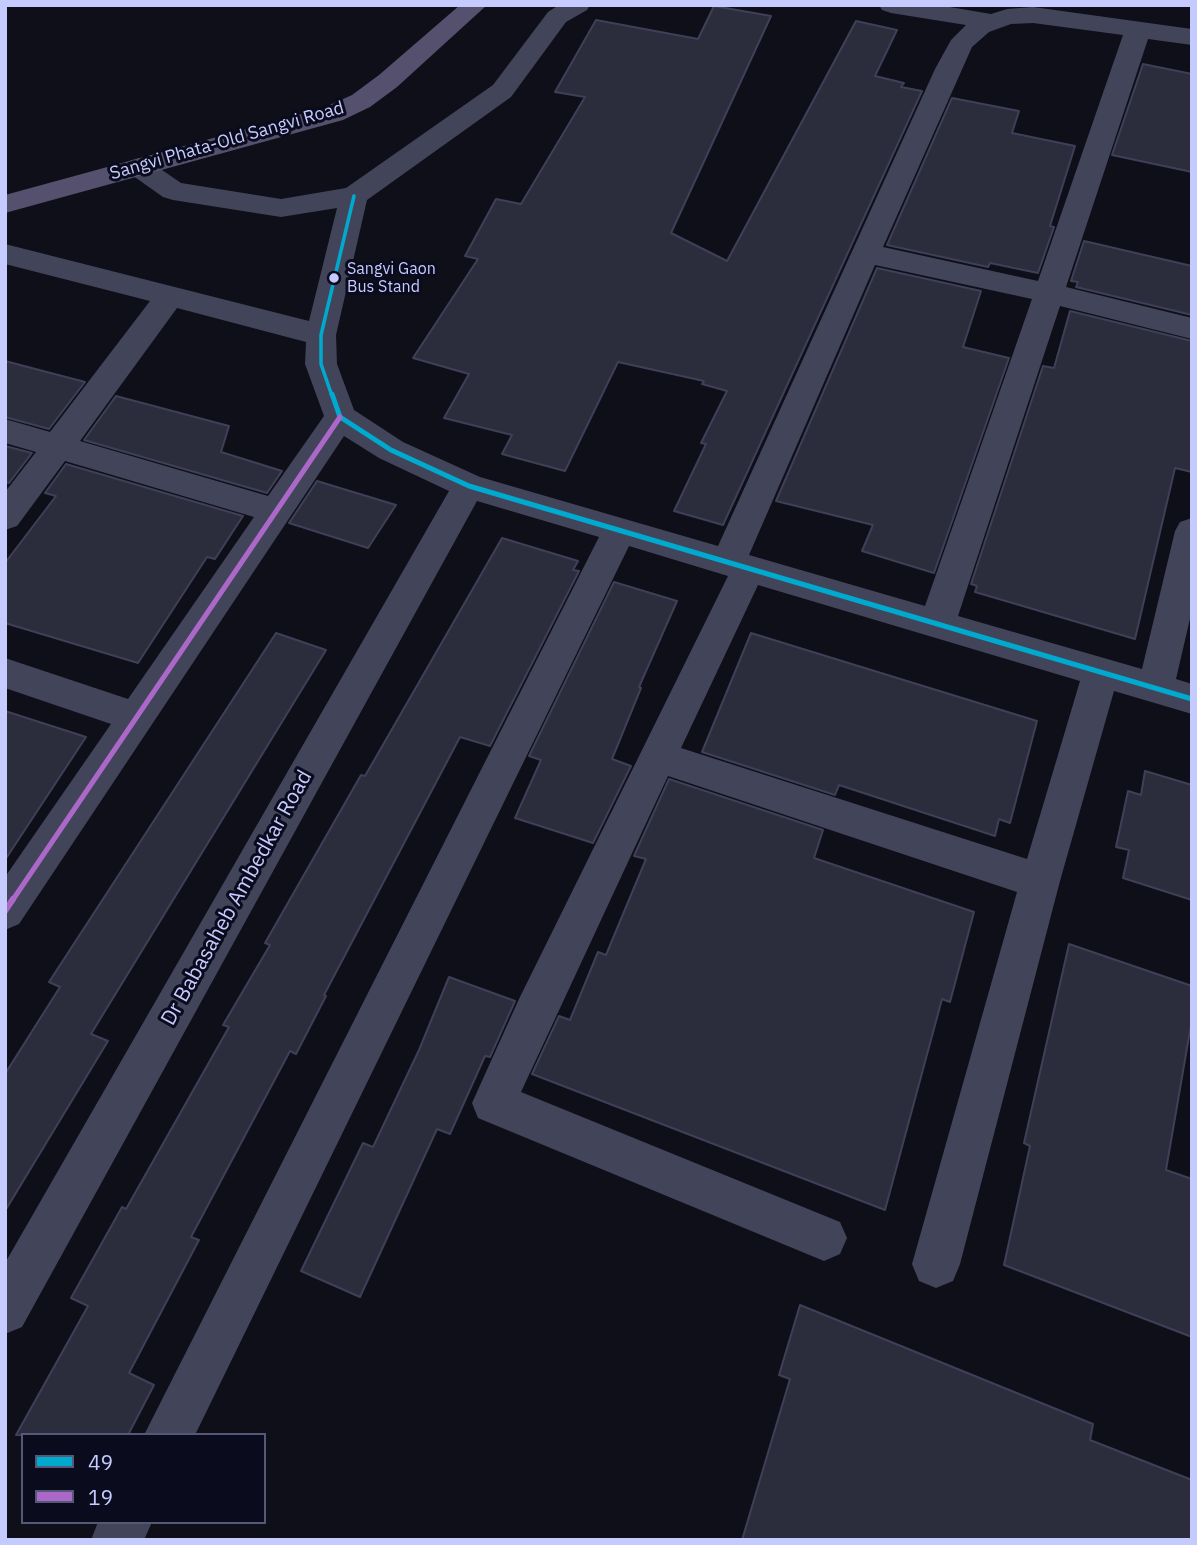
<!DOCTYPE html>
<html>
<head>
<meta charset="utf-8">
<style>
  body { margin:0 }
  #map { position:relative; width:1197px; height:1545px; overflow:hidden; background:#0e0f19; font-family:"IBM Plex Sans",sans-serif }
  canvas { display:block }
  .frame { position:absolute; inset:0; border:7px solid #c6cbff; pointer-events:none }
  .legend { position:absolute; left:21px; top:1433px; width:245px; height:91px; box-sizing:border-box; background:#0a0b1d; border:2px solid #555877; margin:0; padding:9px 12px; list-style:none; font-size:21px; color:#c6cbff }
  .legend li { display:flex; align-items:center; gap:14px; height:35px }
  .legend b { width:35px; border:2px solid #555877 }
</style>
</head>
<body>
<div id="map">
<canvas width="1197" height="1545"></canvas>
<div class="frame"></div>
<ul class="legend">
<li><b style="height:9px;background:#00a9ce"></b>49</li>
<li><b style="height:9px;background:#ac68c9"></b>19</li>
</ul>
</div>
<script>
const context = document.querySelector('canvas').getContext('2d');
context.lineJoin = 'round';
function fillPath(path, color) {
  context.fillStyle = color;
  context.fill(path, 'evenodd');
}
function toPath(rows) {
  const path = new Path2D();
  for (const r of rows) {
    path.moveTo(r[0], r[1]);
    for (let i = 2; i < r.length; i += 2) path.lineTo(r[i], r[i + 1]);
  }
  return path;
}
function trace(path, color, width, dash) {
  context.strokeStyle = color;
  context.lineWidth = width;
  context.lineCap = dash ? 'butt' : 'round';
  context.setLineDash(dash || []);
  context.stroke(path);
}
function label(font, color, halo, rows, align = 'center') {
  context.font = font + ' "IBM Plex Sans",sans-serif';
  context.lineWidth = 6;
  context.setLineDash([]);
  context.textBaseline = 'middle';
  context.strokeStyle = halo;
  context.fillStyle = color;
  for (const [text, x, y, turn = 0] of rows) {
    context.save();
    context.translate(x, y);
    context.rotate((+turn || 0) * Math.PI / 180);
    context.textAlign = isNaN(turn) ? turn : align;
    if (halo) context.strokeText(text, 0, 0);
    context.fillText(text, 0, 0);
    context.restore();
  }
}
const building = toPath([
  [714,6,771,16,671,233,727,261,856,21,897,30,875,76,904,83,901,87,922,91,723,525,674,511,706,444,701,443,727,391,702,384,704,381,618,362,565,471,502,454,512,435,444,418,469,374,413,358,478,259,465,256,496,199,521,204,585,97,555,92,596,20,698,39,714,6],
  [1143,64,1192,74,1192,172,1112,155,1143,64],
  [952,98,1019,111,1012,133,1075,146,1050,226,1054,227,1038,273,990,263,988,267,887,245,952,98],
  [1084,241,1192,266,1192,315,1076,287,1078,282,1071,281,1084,241],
  [877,268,981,291,963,347,1009,358,934,573,862,551,873,525,776,501,877,268],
  [1070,311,1192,341,1192,472,1175,468,1135,639,975,592,977,586,971,584,1043,366,1054,368,1070,311],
  [5,361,85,382,49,429,5,417,5,361],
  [116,396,229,426,221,452,282,471,267,493,84,440,116,396],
  [5,446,32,453,9,483,5,482,5,446],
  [66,464,243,516,215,559,207,557,138,663,5,623,5,563,56,496,45,493,66,464],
  [317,481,396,505,368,548,289,523,317,481],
  [502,538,578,561,573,570,579,571,490,746,460,737,324,995,326,996,296,1054,290,1051,191,1237,199,1240,129,1373,154,1385,128,1435,16,1435,88,1306,71,1298,122,1207,126,1209,229,1027,223,1025,270,945,265,943,361,775,365,776,502,538],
  [614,582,677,601,639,687,641,688,612,759,631,766,593,843,515,818,541,760,529,756,614,582],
  [276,633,326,650,91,1034,108,1041,5,1211,5,1074,60,987,49,982,276,633],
  [751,633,1037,721,1010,823,999,819,995,836,839,785,835,795,702,752,751,633],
  [5,711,86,737,5,860,5,711],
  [1145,771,1192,785,1192,900,1123,878,1129,850,1116,847,1128,791,1141,795,1145,771],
  [669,779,823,830,814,858,974,912,950,1002,942,999,885,1210,532,1074,559,1016,570,1020,598,952,606,955,646,859,634,856,669,779],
  [1069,944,1192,986,1192,1019,1166,1170,1192,1179,1192,1337,1004,1265,1030,1146,1024,1143,1069,944],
  [449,977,515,1001,490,1057,485,1056,450,1134,437,1129,360,1297,301,1271,363,1143,373,1147,419,1050,449,977],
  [800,1305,1093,1424,1090,1440,1192,1480,1192,1540,742,1540,790,1379,779,1375,800,1305]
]);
fillPath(building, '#2b2c3c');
trace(building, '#3f4058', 2);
fillPath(toPath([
  [559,5,590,5,587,10,566,22,511,97,367,200,336,335,337,364,354,410,403,442,480,477,718,546,935,69,951,40,966,25,891,13,882,10,879,5,938,5,991,14,1007,9,1033,7,1192,29,1192,45,1148,39,1066,287,1192,318,1192,339,1060,306,958,616,1142,669,1175,531,1180,522,1192,518,1192,610,1176,679,1192,684,1192,714,1114,691,1060,881,960,1264,953,1281,936,1288,919,1281,912,1264,1017,892,668,776,521,1092,840,1222,847,1238,840,1254,824,1261,478,1118,472,1103,519,999,728,576,629,546,195,1435,144,1435,599,537,477,501,22,1327,5,1334,5,1263,449,491,379,458,344,436,19,924,5,930,5,877,111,724,5,688,5,658,128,699,254,517,65,461,17,526,5,530,5,492,36,452,5,443,5,419,50,432,150,301,5,264,5,244,309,321,337,208,281,217,173,200,163,197,129,173,125,167,129,161,139,158,149,161,181,183,281,199,346,188,493,85,548,12,559,5],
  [1033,23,1123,35,1038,281,883,247,972,47,989,32,1011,24,1033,23],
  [875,265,1032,299,925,606,749,555,875,265],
  [177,308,306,342,305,364,324,416,268,496,80,441,177,308],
  [758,585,1080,681,1027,859,681,748,758,585],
  [98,1522,152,1522,144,1540,91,1540,98,1522]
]), '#42455a');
fillPath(toPath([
  [460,5,487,5,397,87,370,107,343,120,5,213,5,195,323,108,352,95,379,75,460,5]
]), '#55506e');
trace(toPath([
  [332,396,321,364,321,335,354,196]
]), '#00a9ce', 3.5);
trace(toPath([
  [332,394,340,417,391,450,469,486,1192,699]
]), '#00a9ce', 5);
trace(toPath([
  [12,901,340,417]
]), '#ac68c9', 5);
trace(toPath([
  [5,911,13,899]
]), '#ac68c9', 6);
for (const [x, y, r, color] of [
  [334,278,6,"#c6cbff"]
]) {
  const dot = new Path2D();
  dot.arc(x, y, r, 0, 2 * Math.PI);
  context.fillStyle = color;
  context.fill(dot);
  trace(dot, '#0a0b1d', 2.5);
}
label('16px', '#c6cbff', '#0a0b1d', [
  ["Sangvi Gaon",347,269],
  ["Bus Stand",347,287]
], 'left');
label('18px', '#c6cbff', '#0a0b1d', [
  ["Sangvi Phata-Old Sangvi Road",227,141,-16]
]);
label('21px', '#c6cbff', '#0a0b1d', [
  ["Dr Babasaheb Ambedkar Road",237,898,-61]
]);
</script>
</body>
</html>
